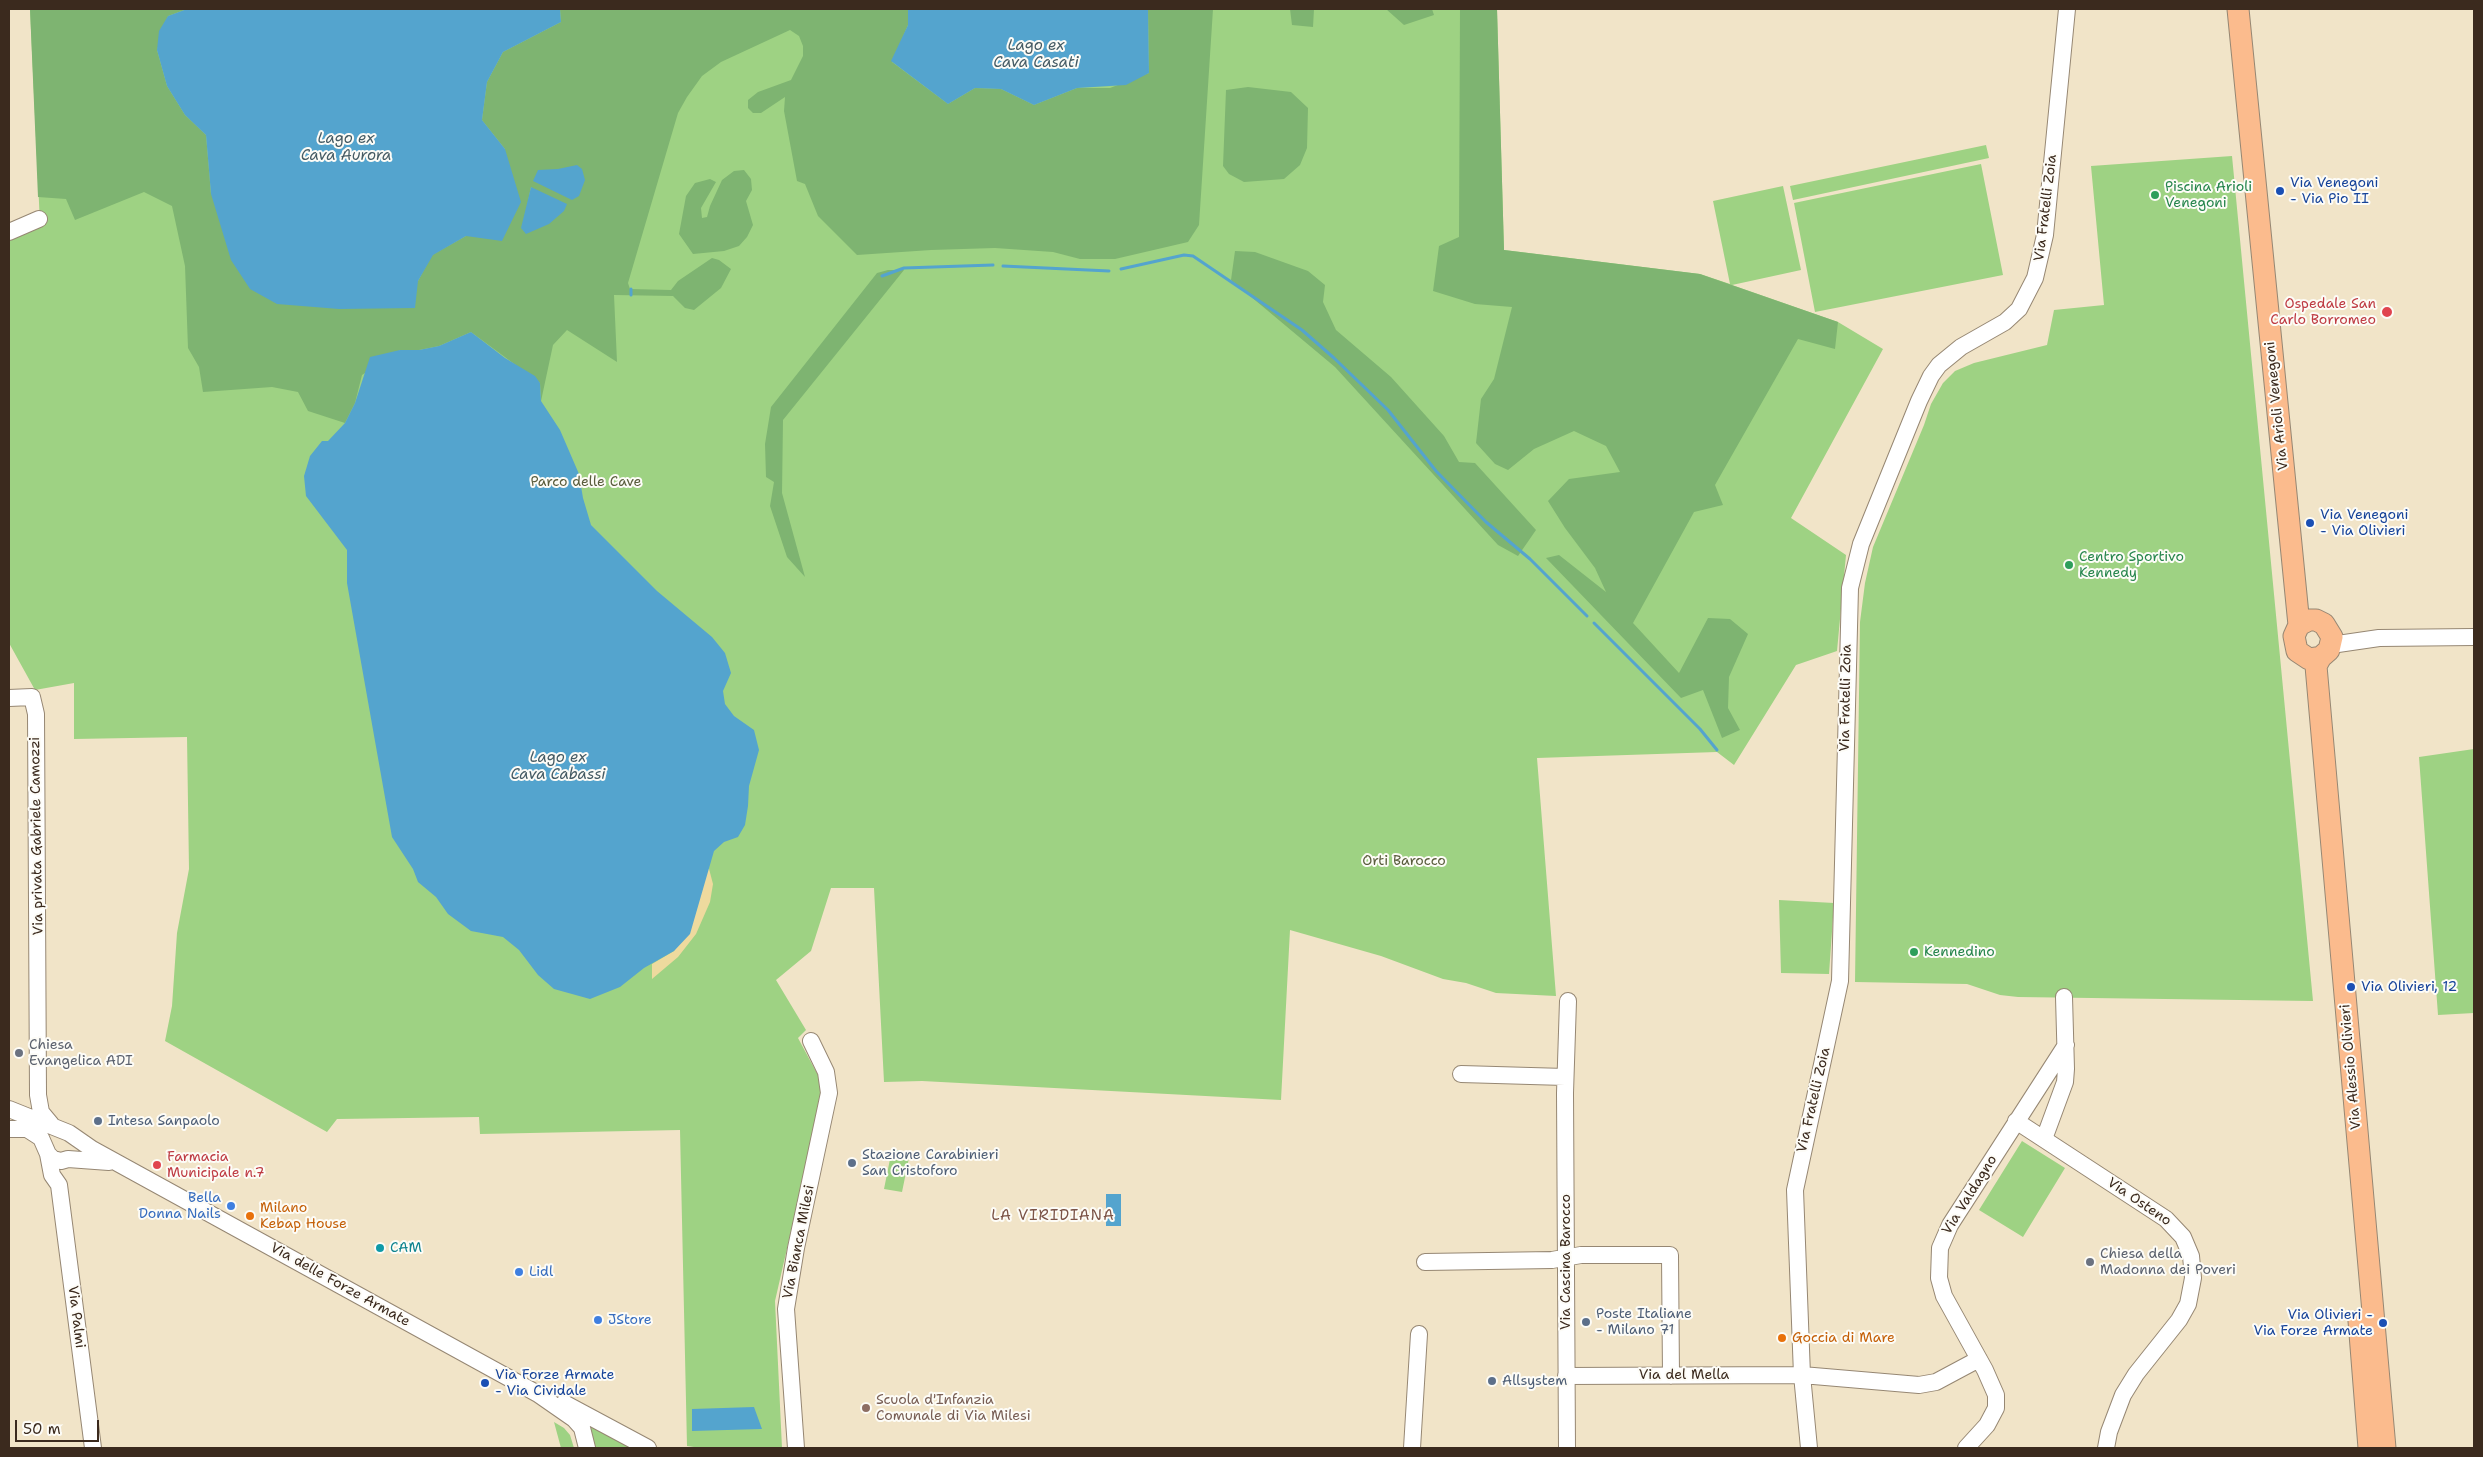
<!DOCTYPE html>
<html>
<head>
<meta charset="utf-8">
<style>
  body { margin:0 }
  #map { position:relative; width:2483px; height:1457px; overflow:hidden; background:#f1e4c8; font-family:"Shantell Sans",sans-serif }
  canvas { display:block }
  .frame { position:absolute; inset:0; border:10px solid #3b2a1e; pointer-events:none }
  .scale { position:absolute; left:15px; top:1420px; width:84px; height:22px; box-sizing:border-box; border:2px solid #3b2a1e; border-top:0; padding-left:6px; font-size:15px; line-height:18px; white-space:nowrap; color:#3b2a1e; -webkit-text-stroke:4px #fdfcf7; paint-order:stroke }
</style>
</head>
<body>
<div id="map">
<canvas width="2483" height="1457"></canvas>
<div class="frame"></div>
<div class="scale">50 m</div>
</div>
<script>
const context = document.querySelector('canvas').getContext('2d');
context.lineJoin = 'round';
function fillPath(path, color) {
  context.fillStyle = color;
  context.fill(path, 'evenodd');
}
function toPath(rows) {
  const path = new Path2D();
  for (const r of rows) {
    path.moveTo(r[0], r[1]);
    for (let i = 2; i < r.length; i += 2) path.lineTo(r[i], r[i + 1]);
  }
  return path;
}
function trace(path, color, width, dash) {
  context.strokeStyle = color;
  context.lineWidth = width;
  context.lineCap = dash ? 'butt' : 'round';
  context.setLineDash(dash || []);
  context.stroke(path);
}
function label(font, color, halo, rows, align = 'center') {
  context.font = font + ' "Shantell Sans",sans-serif';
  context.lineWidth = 4;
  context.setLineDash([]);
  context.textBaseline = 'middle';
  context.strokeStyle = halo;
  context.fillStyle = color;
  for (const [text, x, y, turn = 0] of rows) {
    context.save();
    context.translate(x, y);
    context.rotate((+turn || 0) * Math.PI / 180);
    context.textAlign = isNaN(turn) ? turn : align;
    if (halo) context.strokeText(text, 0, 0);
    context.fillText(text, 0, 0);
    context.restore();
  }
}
fillPath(toPath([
  [30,9,1497,9,1504,250,1700,274,1730,284,1713,201,1783,186,1801,270,1732,285,1838,322,1883,349,1791,518,1846,555,1837,651,1796,665,1734,765,1717,752,1537,758,1556,996,1496,993,1466,983,1443,979,1381,956,1290,930,1281,1100,922,1081,884,1082,874,888,831,888,811,951,776,980,806,1030,798,1038,820,1079,820,1104,775,1301,782,1448,701,1448,687,1446,680,1130,480,1134,479,1117,337,1119,327,1132,165,1041,172,1006,177,933,189,869,187,737,74,739,74,683,35,690,9,643,9,237,40,224],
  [1986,145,1989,158,1793,200,1790,186],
  [2232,156,2313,1001,2018,997,2000,995,1967,984,1855,982,1860,622,1865,583,1873,547,1924,425,1931,404,1943,383,1955,371,1974,363,2047,345,2054,310,2104,305,2091,166],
  [1981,164,2003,275,1815,312,1794,203],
  [2474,749,2474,1013,2438,1015,2419,757],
  [1779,900,1834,903,1829,974,1781,973],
  [2022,1141,2065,1168,2023,1237,1979,1210],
  [892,1149,910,1153,902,1192,884,1189],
  [554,1422,564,1428,570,1435,574,1448,561,1448],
  [586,1423,629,1445,625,1448,592,1448]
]), '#9ed283');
fillPath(toPath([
  [30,9,187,9,168,16,157,50,167,86,185,115,206,135,211,194,418,281,432,255,466,236,505,149,482,120,487,82,503,52,561,22,560,9,908,9,908,25,892,62,948,104,975,88,1001,89,1034,105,1077,88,1110,88,1149,73,1148,9,1213,9,1199,225,1188,242,1115,259,1080,259,1053,252,995,248,931,250,857,255,818,216,805,184,797,181,784,111,785,97,761,113,753,113,748,108,748,100,758,92,791,80,803,56,803,46,799,36,790,30,721,62,702,76,687,97,678,113,628,283,630,289,671,290,678,281,712,258,719,260,731,269,721,288,694,310,685,308,673,296,614,295,617,362,567,330,553,345,541,401,540,383,471,332,439,346,419,350,400,350,362,375,355,403,345,423,308,411,298,392,272,387,203,392,199,367,188,348,185,266,172,206,144,192,75,220,66,199,38,197],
  [531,187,564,211,528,201],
  [1290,9,1314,9,1313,27,1292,25],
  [1386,9,1432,9,1434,15,1404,25],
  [1460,9,1497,9,1504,250,1700,274,1838,322,1835,349,1798,339,1715,485,1723,505,1694,512,1633,623,1679,673,1708,618,1730,619,1748,634,1729,677,1728,708,1740,730,1722,738,1703,690,1681,698,1546,558,1559,555,1606,592,1595,568,1565,528,1548,501,1569,479,1620,472,1606,446,1574,431,1534,449,1508,470,1495,464,1476,443,1481,399,1494,379,1512,307,1475,304,1433,291,1439,246,1459,237],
  [1248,87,1291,92,1308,108,1307,148,1300,165,1284,179,1244,182,1229,174,1223,166,1226,90],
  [744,170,751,179,752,190,746,201,753,225,747,237,739,246,724,251,693,254,679,234,686,196,695,183,710,179,716,182,701,208,702,218,707,217,710,206,722,180,734,171],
  [1235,251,1255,252,1308,271,1325,285,1323,302,1336,330,1391,377,1444,436,1459,462,1475,463,1536,530,1518,556,1498,545,1335,367,1231,280],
  [888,270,904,270,783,420,782,493,805,577,787,557,770,506,774,482,766,477,765,444,771,407,877,273]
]), '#7eb471');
fillPath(toPath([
  [708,865,713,884,710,902,696,934,678,957,652,979,652,964,674,951,696,911]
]), '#eeda9e');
fillPath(toPath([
  [187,9,560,9,561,22,503,52,487,82,482,120,505,149,521,202,502,241,466,236,433,255,418,281,415,308,339,309,277,304,250,289,231,260,211,194,206,135,185,115,167,86,157,50,159,31,168,16],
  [908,9,1148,9,1149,73,1126,85,1077,88,1034,105,1001,89,975,88,948,104,891,61,908,25],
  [577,165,582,169,585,180,579,196,572,200,533,181,538,170,558,169],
  [531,187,567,204,564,211,549,224,526,234,521,228],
  [471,332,505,358,535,376,540,383,541,401,560,430,579,474,583,498,591,525,657,591,712,637,725,653,731,673,723,691,725,704,734,716,754,730,759,750,749,786,748,806,745,825,738,837,724,842,714,851,690,934,674,951,644,968,620,987,590,999,554,989,538,975,519,950,503,937,471,931,448,914,436,897,418,882,413,869,392,837,347,583,347,550,306,496,304,476,310,456,322,441,328,441,345,423,355,403,370,357,400,350,419,350,439,346],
  [1121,1194,1121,1226,1106,1226,1106,1194],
  [754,1407,762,1429,692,1431,692,1409]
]), '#54a4ce');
trace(toPath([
  [1003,266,1109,271],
  [1121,269,1184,255,1193,256,1302,330,1334,358,1388,410,1436,471,1486,522,1530,559,1587,616],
  [882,276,904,268,993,265],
  [631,295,631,289],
  [1594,623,1700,729,1717,750]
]), '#54a4ce', 3);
const minor = toPath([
  [9,232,39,219],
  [2331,645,2379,638,2474,637],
  [9,698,32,697,36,714,38,1095,41,1112,51,1124],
  [1461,1074,1565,1077],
  [9,1109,69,1133,92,1149,538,1394,574,1419,582,1428,587,1448],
  [2016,1121,2166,1219,2183,1237,2191,1256,2193,1278,2188,1304,2179,1320,2136,1374,2123,1395,2109,1432,2106,1448],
  [9,1129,27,1129,41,1138,48,1154,52,1175,59,1185,93,1448],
  [2044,1139,2065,1082,2066,1069,2064,997],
  [48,1154,53,1159,61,1161,68,1159,109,1162],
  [1425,1262,1552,1260,1581,1255,1670,1255,1671,1376],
  [1566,1376,1802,1375,1919,1385,1936,1382,1979,1359],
  [564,1403,648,1448],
  [796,1448,786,1309,796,1248,829,1093,826,1072,811,1041],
  [1412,1448,1419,1334],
  [1567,1448,1565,1093,1568,1001],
  [1809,1448,1802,1375,1795,1190,1840,981,1850,588,1861,544,1919,401,1931,376,1939,365,1961,347,2005,322,2019,309,2035,278,2045,235,2067,9],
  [1966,1448,1987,1425,1996,1408,1996,1395,1985,1370,1944,1296,1939,1278,1940,1248,1950,1225,2066,1045]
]);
const major = toPath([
  [2238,9,2299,625],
  [2321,657,2309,659,2297,651,2294,636,2299,625,2309,620,2316,620,2324,624,2332,637,2329,650,2321,657,2316,666,2385,1448],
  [2359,1321,2369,1448]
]);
trace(minor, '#968773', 18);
trace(major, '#968773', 23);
trace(minor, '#fff', 16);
trace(major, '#fbbb8d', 21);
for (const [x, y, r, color] of [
  [2280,191,5,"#1a4fb4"],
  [2155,195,5,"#2e9e5b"],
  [2387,312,6,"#e0444e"],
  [2310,523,5,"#1a4fb4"],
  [2069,565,5,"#2e9e5b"],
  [1914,952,5,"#2e9e5b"],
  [2351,987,5,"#1a4fb4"],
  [19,1053,5,"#6b7280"],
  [98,1121,5,"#5c6f8a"],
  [852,1163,5,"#5c6f8a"],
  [157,1165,5,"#e0444e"],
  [231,1206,5,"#3f7fe0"],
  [250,1216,5,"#e8710a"],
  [380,1248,5,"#0f9aa8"],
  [2090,1262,5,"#6b7280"],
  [519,1272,5,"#3f7fe0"],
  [598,1320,5,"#3f7fe0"],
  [1586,1322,5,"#5c6f8a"],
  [2383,1323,5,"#1a4fb4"],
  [1782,1338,5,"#e8710a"],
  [1492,1381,5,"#5c6f8a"],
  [485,1383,5,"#1a4fb4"],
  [866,1408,5,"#8d6e63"]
]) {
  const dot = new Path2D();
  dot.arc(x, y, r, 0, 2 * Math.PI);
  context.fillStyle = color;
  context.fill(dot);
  trace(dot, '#fdfcf7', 2);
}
label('14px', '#164399', '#fdfcf7', [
  ["Via Venegoni",2290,183],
  ["- Via Pio II",2290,199],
  ["Via Venegoni",2320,515],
  ["- Via Olivieri",2320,531],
  ["Via Olivieri, 12",2361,987],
  ["Via Olivieri -",2373,1315,"right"],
  ["Via Forze Armate",2373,1331,"right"],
  ["Via Forze Armate",495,1375],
  ["- Via Cividale",495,1391]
], 'left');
label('14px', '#27864d', '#fdfcf7', [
  ["Piscina Arioli",2165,187],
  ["Venegoni",2165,203],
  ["Centro Sportivo",2079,557],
  ["Kennedy",2079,573],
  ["Kennedino",1924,952]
], 'left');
label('14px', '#3b2a1e', '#fdfcf7', [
  ["Via Fratelli Zoia",2046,208,-83],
  ["Via Arioli Venegoni",2277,406,-96],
  ["Via Fratelli Zoia",1846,698,-89],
  ["Via privata Gabriele Camozzi",37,836,-91],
  ["Via Alessio Olivieri",2351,1067,-95],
  ["Via Fratelli Zoia",1814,1100,-77],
  ["Via Valdagno",1970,1195,-58],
  ["Via Osteno",2139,1202,34],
  ["Via Bianca Milesi",799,1242,-79],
  ["Via Cascina Barocco",1566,1262,-90],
  ["Via delle Forze Armate",340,1285,29],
  ["Via Palmi",76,1317,83],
  ["Via del Mella",1684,1375]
]);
label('14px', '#be3a42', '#fdfcf7', [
  ["Ospedale San",2376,304],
  ["Carlo Borromeo",2376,320],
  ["Farmacia",167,1157,"left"],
  ["Municipale n.7",167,1173,"left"]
], 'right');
label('14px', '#595c3c', '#fdfcf7', [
  ["Parco delle Cave",586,482],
  ["Orti Barocco",1404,861]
]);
label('14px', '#5b616d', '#fdfcf7', [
  ["Chiesa",29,1045],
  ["Evangelica ADI",29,1061],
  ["Chiesa della",2100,1254],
  ["Madonna dei Poveri",2100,1270]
], 'left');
label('14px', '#4e5e75', '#fdfcf7', [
  ["Intesa Sanpaolo",108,1121],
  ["Stazione Carabinieri",862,1155],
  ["San Cristoforo",862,1171],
  ["Poste Italiane",1596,1314],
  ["- Milano 71",1596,1330],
  ["Allsystem",1502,1381]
], 'left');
label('14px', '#366cbe', '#fdfcf7', [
  ["Bella",221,1198,"right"],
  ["Donna Nails",221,1214,"right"],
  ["Lidl",529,1272],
  ["JStore",608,1320]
], 'left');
label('14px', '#c56008', '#fdfcf7', [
  ["Milano",260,1208],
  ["Kebap House",260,1224],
  ["Goccia di Mare",1792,1338]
], 'left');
label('14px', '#0d838f', '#fdfcf7', [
  ["CAM",390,1248]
], 'left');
label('14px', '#785e54', '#fdfcf7', [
  ["Scuola d'Infanzia",876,1400],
  ["Comunale di Via Milesi",876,1416]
], 'left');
label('italic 15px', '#455b64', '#fdfcf7', [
  ["Lago ex",1036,46],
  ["Cava Casati",1036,63],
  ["Lago ex",346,139],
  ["Cava Aurora",346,156],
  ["Lago ex",558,758],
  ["Cava Cabassi",558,775]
]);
context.letterSpacing = '1px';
label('15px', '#7b5346', '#fdfcf7', [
  ["LA VIRIDIANA",1053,1216]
]);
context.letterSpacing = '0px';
</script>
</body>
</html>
